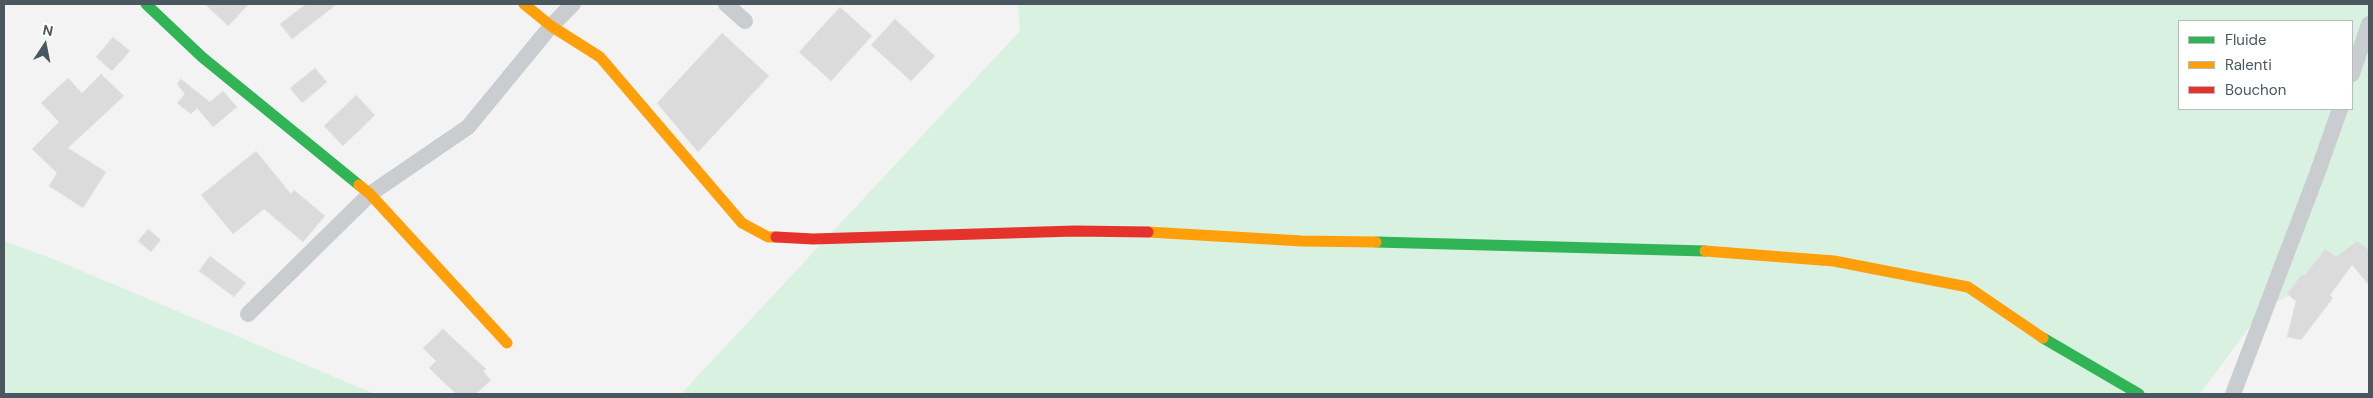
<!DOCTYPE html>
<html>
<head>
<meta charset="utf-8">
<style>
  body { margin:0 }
  #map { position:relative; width:2373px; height:398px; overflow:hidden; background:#f3f3f3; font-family:"DM Sans",sans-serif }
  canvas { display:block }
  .frame { position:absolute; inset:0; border:5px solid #4a575f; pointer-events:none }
  .legend { position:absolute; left:2178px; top:20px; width:175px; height:90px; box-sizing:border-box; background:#fff; border:1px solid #b7bcbf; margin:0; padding:6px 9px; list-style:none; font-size:15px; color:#4a575f }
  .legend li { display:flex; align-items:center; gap:10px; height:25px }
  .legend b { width:25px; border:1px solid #b7bcbf }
  .north { position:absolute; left:20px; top:20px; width:50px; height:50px; -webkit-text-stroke:4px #fff; paint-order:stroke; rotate:11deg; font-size:14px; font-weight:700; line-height:20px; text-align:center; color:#4a575f }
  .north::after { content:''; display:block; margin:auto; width:18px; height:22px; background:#4a575f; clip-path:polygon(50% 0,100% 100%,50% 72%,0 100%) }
</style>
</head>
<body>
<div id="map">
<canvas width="2373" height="398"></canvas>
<div class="frame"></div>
<ul class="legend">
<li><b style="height:6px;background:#30b455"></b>Fluide</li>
<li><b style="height:6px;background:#ff9f0a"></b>Ralenti</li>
<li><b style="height:6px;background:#e5322d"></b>Bouchon</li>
</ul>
<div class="north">N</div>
</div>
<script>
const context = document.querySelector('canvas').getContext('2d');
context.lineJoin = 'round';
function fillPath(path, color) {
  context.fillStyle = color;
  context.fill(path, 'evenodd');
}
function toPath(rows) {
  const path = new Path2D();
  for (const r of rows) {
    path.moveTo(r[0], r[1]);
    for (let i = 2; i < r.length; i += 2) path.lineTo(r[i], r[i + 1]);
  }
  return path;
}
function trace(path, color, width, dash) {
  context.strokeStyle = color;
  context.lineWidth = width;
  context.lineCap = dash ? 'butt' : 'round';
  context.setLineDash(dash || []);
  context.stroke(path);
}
fillPath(toPath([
  [1018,4,2369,4,2369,251,2262,310,2200,394,681,394,1020,31],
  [2179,21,2352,21,2352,109,2179,109],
  [4,241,53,259,375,394,4,394]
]), '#d8f1e0');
const building = toPath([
  [205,4,249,4,228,26,205,4],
  [306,4,337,4,292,39,280,24,306,4],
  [840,7,872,36,831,81,799,52,840,7],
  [895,19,935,56,911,81,871,45,895,19],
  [722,33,769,76,698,152,657,103,722,33],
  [113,37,130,51,112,71,96,57,113,37],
  [315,68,327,82,302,103,290,88,315,68],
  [101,74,124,96,68,148,106,172,83,208,49,186,57,173,32,149,59,122,41,103,68,78,82,93,101,74],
  [181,79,210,102,223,91,237,107,213,127,197,108,191,114,177,103,185,94,177,84,181,79],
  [356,95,375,115,343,146,324,126,356,95],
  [256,151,291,194,294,190,325,216,303,242,264,209,233,234,201,195,256,151],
  [148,229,161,240,151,252,138,241,148,229],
  [2357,241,2369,250,2369,285,2352,265,2330,295,2333,298,2301,340,2287,337,2296,301,2287,294,2302,274,2304,276,2325,249,2336,257,2357,241],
  [210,256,246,283,234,297,199,271,210,256],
  [443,329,486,369,483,371,491,380,476,394,456,394,429,368,436,361,423,348,443,329]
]);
fillPath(building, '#dbdbdc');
trace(building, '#e4e5e6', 1);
trace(toPath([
  [726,4,745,21],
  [2352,74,2369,24],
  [248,314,370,194,468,127,551,26,573,4],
  [2233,394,2317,174,2340,109]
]), '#cacdcf', 16);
trace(toPath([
  [146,4,202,57,359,185],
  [1376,242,1705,251],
  [2043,338,2139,394]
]), '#30b455', 11);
trace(toPath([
  [524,4,551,26,600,57,742,223,768,237,776,237],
  [359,185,370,194,507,343],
  [1148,232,1302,241,1376,242],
  [1705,251,1834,261,1968,287,2043,338]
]), '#ff9f0a', 11);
trace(toPath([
  [776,237,813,239,1075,231,1148,232]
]), '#e5322d', 11);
</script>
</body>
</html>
